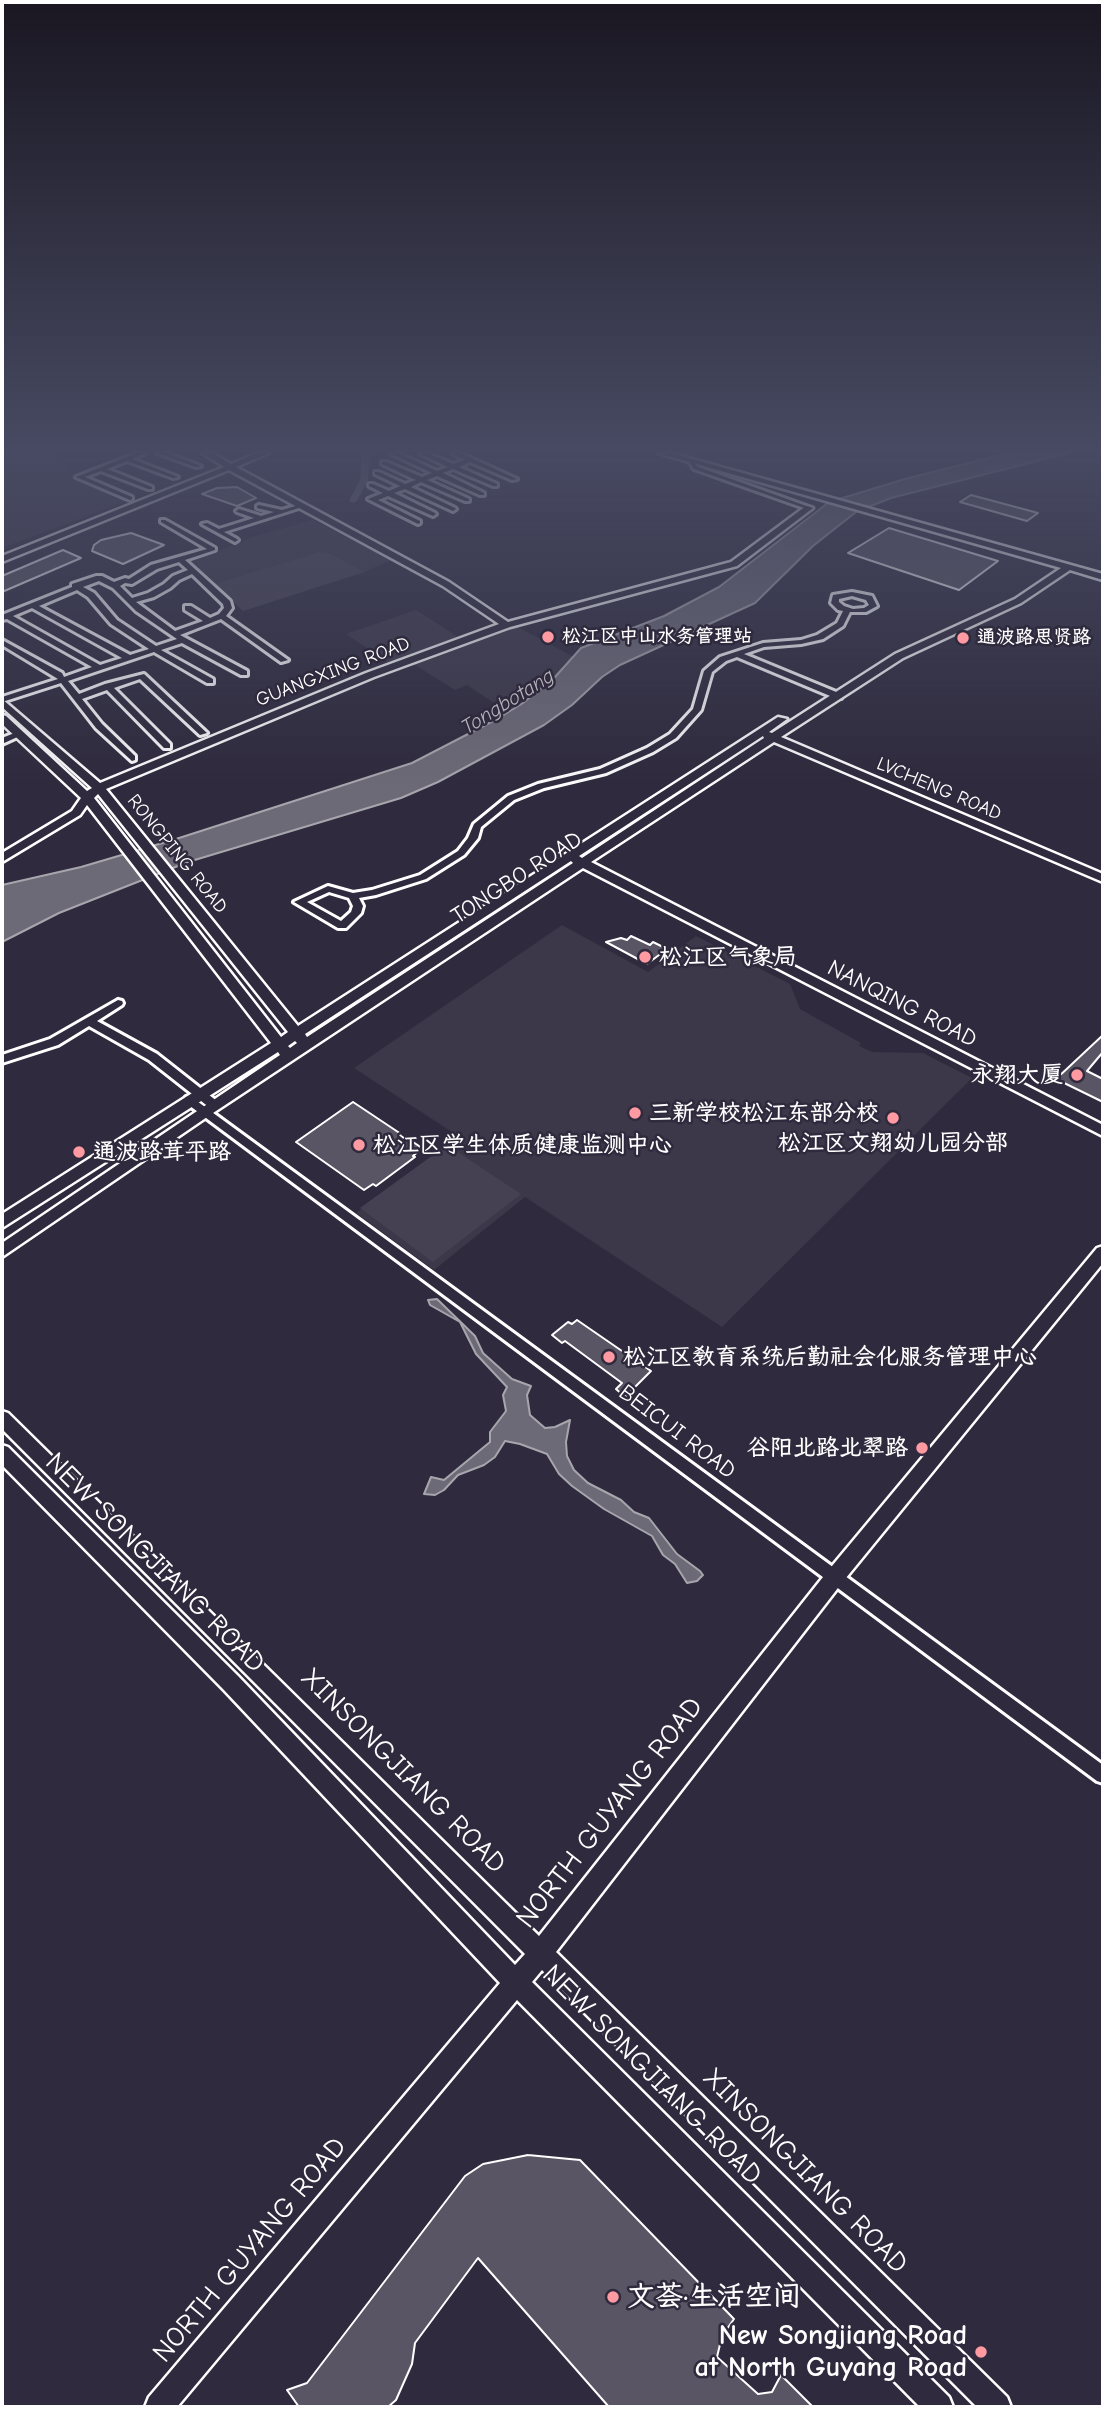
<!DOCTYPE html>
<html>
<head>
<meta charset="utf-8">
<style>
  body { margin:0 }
  #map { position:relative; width:1105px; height:2409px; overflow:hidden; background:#2f2a3d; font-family:"Comic Neue",sans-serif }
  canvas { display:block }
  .frame { position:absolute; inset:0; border:4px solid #fff; pointer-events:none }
</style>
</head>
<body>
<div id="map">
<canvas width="1105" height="2409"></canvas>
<div class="frame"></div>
</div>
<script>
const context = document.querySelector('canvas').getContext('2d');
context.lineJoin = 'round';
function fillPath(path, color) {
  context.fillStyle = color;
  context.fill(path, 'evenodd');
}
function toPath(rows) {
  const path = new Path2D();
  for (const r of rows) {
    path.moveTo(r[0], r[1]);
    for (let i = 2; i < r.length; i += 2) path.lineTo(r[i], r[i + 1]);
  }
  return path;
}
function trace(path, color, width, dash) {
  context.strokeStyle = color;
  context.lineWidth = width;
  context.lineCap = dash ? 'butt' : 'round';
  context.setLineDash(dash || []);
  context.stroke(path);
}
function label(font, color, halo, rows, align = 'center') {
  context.font = font + ' "Comic Neue","LXGW WenKai TC",sans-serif';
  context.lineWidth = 5;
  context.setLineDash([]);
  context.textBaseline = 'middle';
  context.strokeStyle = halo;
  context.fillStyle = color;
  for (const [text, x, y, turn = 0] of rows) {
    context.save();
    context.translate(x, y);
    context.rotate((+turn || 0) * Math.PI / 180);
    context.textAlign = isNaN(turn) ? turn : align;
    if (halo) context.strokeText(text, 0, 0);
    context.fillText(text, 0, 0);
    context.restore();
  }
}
fillPath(toPath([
  [2,453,56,453,79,481,130,500,2,548],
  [312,520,392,560,364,572,243,611,189,560,243,542,246,539],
  [416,610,460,638,389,663,346,634],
  [514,625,574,657,555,677,508,712,467,685,455,690,410,662],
  [562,925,648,972,696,936,790,984,800,1009,861,1043,859,1046,872,1052,923,1053,972,1078,722,1327,525,1197,434,1270,356,1213,458,1136,354,1068]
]), '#3c3749');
fillPath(toPath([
  [319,552,331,554,364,572,243,611,215,584],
  [447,1145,521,1194,433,1262,360,1208]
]), '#464152');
const water = toPath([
  [1008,453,1069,453,891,498,856,512,813,546,755,603,620,665,602,677,572,705,544,725,438,782,401,798,188,862,59,913,2,942,2,885,81,867,176,839,412,763,497,719,523,703,555,677,581,648,664,616,719,587,829,502,905,479,1008,453],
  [437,1299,475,1336,483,1353,512,1379,531,1386,527,1395,530,1415,545,1428,555,1427,570,1420,566,1442,567,1456,574,1470,588,1483,621,1500,634,1512,649,1518,677,1554,700,1571,703,1575,697,1581,687,1583,675,1564,663,1555,652,1536,604,1509,572,1486,559,1474,547,1454,520,1444,505,1441,495,1457,484,1465,458,1475,444,1490,435,1495,424,1494,431,1477,444,1480,490,1442,490,1432,506,1411,503,1395,507,1387,476,1354,460,1322,430,1305,428,1300,437,1299]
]);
fillPath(water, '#6d6a77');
trace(water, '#a7a6ad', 2);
fillPath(toPath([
  [362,453,370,453,368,480,357,501,353,503,349,501,360,480,362,453]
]), '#6d6a77');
const building = toPath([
  [237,487,256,498,237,506,202,494,217,488,237,487],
  [971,495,1038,513,1027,521,960,502,971,495],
  [889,528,998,561,959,590,848,553,889,528],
  [131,533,164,545,123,564,92,551,94,545,101,540,131,533],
  [63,550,81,558,2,592,2,576,63,550],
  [631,936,650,945,653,942,667,949,647,964,606,942,621,938,627,940,631,936],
  [1103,1035,1103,1052,1087,1071,1103,1079,1103,1102,1056,1079,1103,1035],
  [353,1102,422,1148,413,1156,415,1157,376,1186,373,1184,364,1190,296,1142,353,1102],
  [577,1320,651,1371,625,1397,616,1389,622,1383,565,1341,562,1343,552,1335,568,1322,572,1324,577,1320],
  [528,2155,580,2160,734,2319,722,2336,717,2357,758,2394,772,2392,781,2375,813,2407,609,2407,478,2258,415,2343,412,2364,396,2400,388,2407,299,2407,287,2390,307,2383,465,2176,483,2164,528,2155]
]);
fillPath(building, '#595564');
trace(building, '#fff', 2);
const street = toPath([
  [137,453,146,453,132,459,178,477,173,478,127,461,107,469,152,487,152,489,148,489,101,471,85,477,132,497,132,499,130,500,76,477,137,453],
  [157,453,166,453,201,466,196,467,157,453],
  [390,453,398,453,437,471,448,467,419,453,427,453,453,464,465,460,452,453,460,453,517,479,512,480,470,462,459,467,497,484,497,486,493,486,453,469,443,473,484,493,484,495,480,495,437,476,427,480,469,499,469,501,465,501,421,482,411,487,455,508,456,509,453,511,405,489,394,493,435,513,436,514,433,516,388,496,378,500,420,521,420,523,418,524,368,499,383,493,369,486,369,484,373,484,389,491,400,486,375,474,375,472,379,472,405,484,416,480,382,464,382,462,386,462,422,477,432,473,390,453],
  [688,460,692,460,698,467,812,508,807,509,694,469,688,460],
  [259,505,282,510,299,505,302,507,224,532,237,539,238,540,235,542,202,524,207,523,219,529,254,518,237,512,236,511,239,509,261,516,274,512,257,508,257,506,259,505],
  [161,520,165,520,215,548,215,550,185,560,230,601,232,608,226,616,288,660,281,662,221,619,180,635,247,671,247,675,241,675,182,643,161,650,213,679,213,683,207,683,154,652,68,681,79,694,105,684,144,674,207,733,200,735,140,679,114,688,170,744,170,748,164,748,107,690,82,699,102,724,135,756,135,760,132,761,96,728,61,683,2,702,2,697,58,679,2,645,2,640,62,673,64,677,92,667,7,619,2,620,2,615,72,587,72,584,96,576,102,576,114,582,125,578,129,579,151,565,207,549,161,522,161,520],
  [179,562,188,570,173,576,164,584,148,593,132,598,120,586,125,583,132,584,157,569,179,562],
  [192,574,223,604,224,608,219,614,210,618,191,606,185,606,185,610,203,621,175,631,136,602,154,597,170,588,179,580,192,574],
  [99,581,113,588,136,611,177,639,156,646,117,620,94,593,83,587,99,581],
  [77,590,88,597,111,624,149,649,130,655,39,606,77,590],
  [32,608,122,658,100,665,13,616,32,608],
  [852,592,872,596,877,606,866,612,850,612,843,626,823,639,801,644,764,647,744,654,841,694,841,698,835,698,737,657,726,661,712,672,701,710,676,738,653,752,606,773,544,788,514,800,481,827,478,838,464,855,426,879,376,895,359,898,363,906,361,913,346,928,338,928,294,902,328,886,353,893,372,890,420,875,458,851,468,838,474,824,508,796,538,784,600,769,647,748,670,734,693,709,704,671,720,657,763,643,801,640,817,635,837,623,843,611,838,610,831,603,833,595,852,592],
  [852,596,866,600,869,605,864,608,853,609,844,606,839,602,839,599,852,596],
  [329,892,349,898,353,906,351,912,341,921,307,902,329,892],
  [17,732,24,734,2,744,2,738,17,732],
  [118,1000,122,1001,123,1003,122,1005,97,1021,157,1054,218,1102,220,1105,218,1108,210,1108,149,1060,89,1026,58,1045,2,1063,2,1055,50,1039,118,1000],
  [190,1096,1103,1765,1103,1783,1097,1781,186,1103,184,1100,186,1097,190,1096]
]);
const secondary = toPath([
  [202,453,212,453,231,464,258,453,269,453,236,467,449,582,508,622,731,562,806,506,813,508,737,566,510,627,374,677,106,789,298,1026,778,717,787,719,769,732,772,733,895,654,1015,599,1061,568,658,453,671,453,1103,574,1103,580,1070,570,1021,603,903,658,781,737,1103,874,1103,882,774,742,591,862,1103,1125,1103,1136,583,868,210,1115,2,1257,2,1243,280,1055,278,1052,2,1228,2,1214,271,1043,87,805,80,815,2,862,2,853,72,811,81,798,2,724,2,715,6,716,87,791,92,788,2,707,2,699,100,783,366,673,499,624,443,586,229,470,2,562,2,556,224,467,202,453],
  [763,736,764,738,582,858,579,856,763,736],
  [98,794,288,1032,281,1037,94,798,98,794],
  [571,861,573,863,307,1037,305,1034,571,861],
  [295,1041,297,1043,290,1048,288,1046,295,1041],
  [1103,1246,1103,1263,841,1584,556,1952,1007,2397,1011,2407,977,2407,542,1970,532,1982,949,2397,953,2407,920,2407,517,2000,177,2407,145,2407,149,2397,500,1983,224,1690,2,1465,2,1445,8,1447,238,1676,515,1965,525,1954,2,1429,2,1411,8,1413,539,1936,827,1572,1097,1248,1103,1246]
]);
trace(street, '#fff', 6);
trace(secondary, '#fff', 5);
fillPath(street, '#2f2a3d');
fillPath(secondary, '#2f2a3d');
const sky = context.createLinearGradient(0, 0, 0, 790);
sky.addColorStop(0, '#1a1722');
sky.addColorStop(0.57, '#474a62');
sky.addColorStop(1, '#474a6200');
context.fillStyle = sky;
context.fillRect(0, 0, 1105, 790);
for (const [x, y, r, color] of [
  [548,637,7,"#ff9aa2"],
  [963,638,7,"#ff9aa2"],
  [645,957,7,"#ff9aa2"],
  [1077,1075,7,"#ff9aa2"],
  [635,1113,7,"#ff9aa2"],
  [893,1118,7,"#ff9aa2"],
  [359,1145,7,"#ff9aa2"],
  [79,1152,7,"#ff9aa2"],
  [609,1357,7,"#ff9aa2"],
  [922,1448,7,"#ff9aa2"],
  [613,2297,7,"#ff9aa2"],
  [981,2352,7,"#ff9aa2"]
]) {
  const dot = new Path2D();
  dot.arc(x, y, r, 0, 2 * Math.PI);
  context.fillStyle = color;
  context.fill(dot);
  trace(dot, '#2f2a3d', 2.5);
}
label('bold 19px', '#fff', '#2f2a3d', [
  ["松江区中山水务管理站",562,637],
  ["通波路思贤路",977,638]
], 'left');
label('19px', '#fff', '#2f2a3d', [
  ["GUANGXING ROAD",333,672,-21],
  ["LVCHENG ROAD",939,789,23],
  ["RONGPING ROAD",177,854,51]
]);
label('italic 21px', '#b6b4bb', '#2f2a3d', [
  ["Tongbotang",508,702,-32]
]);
label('23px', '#fff', '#2f2a3d', [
  ["TONGBO ROAD",517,878,-33],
  ["NANQING ROAD",902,1004,27],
  ["BEICUI ROAD",677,1432,37]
]);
label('bold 23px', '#fff', '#2f2a3d', [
  ["松江区气象局",659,957],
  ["永翔大厦",1063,1075,"right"],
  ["三新学校松江东部分校",649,1113],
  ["松江区文翔幼儿园分部",893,1143,"center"],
  ["松江区学生体质健康监测中心",373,1145],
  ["通波路茸平路",93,1152],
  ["松江区教育系统后勤社会化服务管理中心",623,1357],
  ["谷阳北路北翠路",908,1448,"right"]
], 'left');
label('28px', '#fff', '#2f2a3d', [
  ["NEW SONGJIANG ROAD",155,1563,45],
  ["XINSONGJIANG ROAD",403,1771,45],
  ["NORTH GUYANG ROAD",610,1813,-52],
  ["NEW SONGJIANG ROAD",652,2075,45],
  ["XINSONGJIANG ROAD",805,2171,45],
  ["NORTH GUYANG ROAD",250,2250,-50]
]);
label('bold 28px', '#fff', '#2f2a3d', [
  ["文荟·生活空间",627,2297],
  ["New Songjiang Road",967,2336,"right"],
  ["at North Guyang Road",967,2368,"right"]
], 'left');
</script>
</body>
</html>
